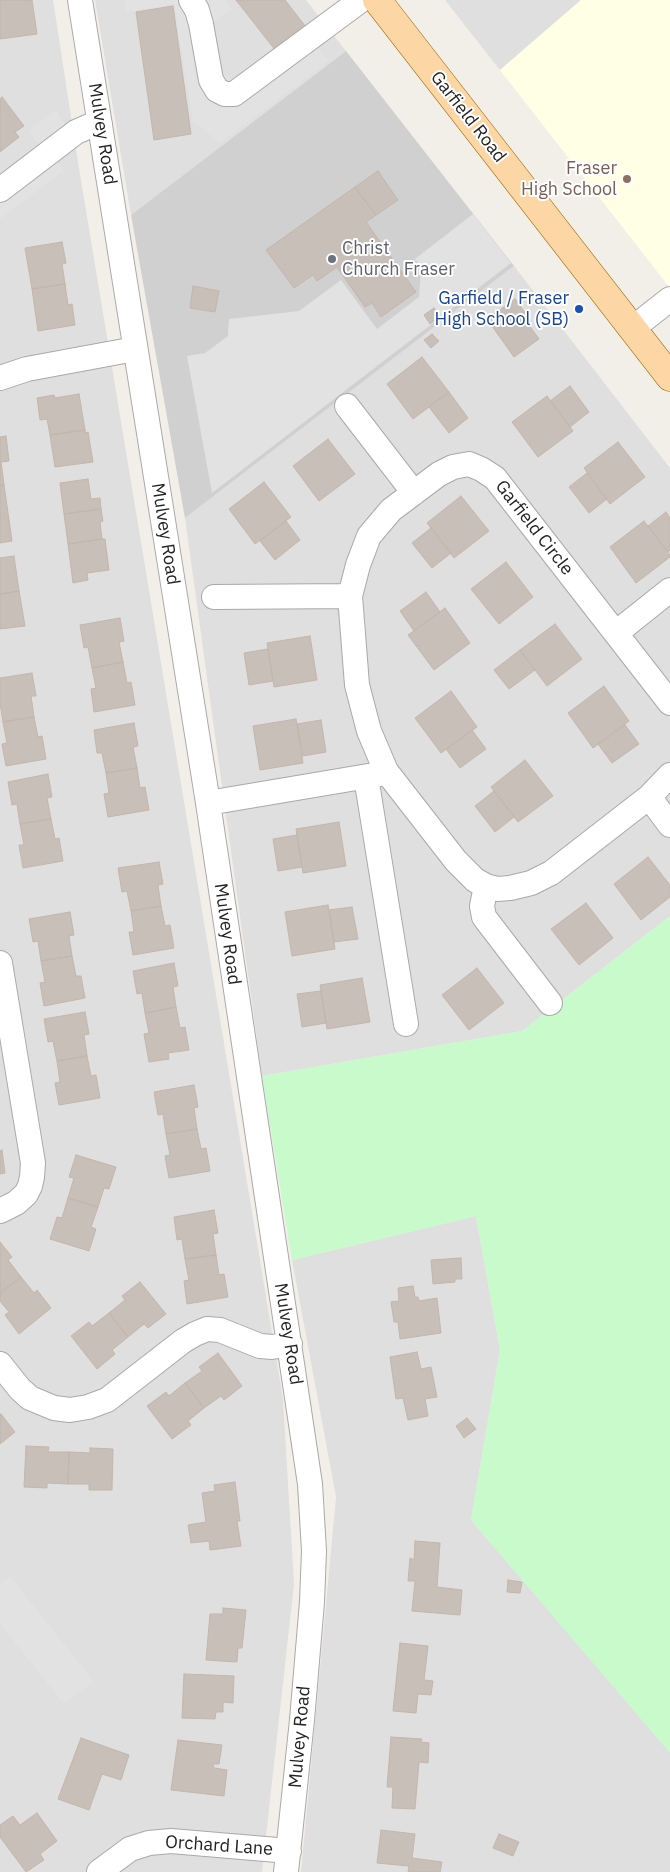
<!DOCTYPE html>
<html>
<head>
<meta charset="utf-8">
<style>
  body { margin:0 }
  canvas { display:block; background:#f2efe9 }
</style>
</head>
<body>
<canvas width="670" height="1872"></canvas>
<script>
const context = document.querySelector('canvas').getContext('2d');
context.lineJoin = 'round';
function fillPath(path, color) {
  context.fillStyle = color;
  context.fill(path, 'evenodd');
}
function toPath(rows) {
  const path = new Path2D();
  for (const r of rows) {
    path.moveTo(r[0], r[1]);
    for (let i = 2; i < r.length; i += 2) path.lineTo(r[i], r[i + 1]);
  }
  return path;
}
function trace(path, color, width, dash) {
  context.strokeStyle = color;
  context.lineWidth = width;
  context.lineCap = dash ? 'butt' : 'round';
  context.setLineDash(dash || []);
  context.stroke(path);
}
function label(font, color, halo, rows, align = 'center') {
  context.font = font + ' "IBM Plex Sans",sans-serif';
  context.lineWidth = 4;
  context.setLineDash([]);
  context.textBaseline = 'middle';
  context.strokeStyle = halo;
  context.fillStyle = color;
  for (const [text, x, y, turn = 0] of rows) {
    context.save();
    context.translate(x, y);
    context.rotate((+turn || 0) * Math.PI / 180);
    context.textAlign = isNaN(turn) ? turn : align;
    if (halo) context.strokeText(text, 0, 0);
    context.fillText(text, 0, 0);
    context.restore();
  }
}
fillPath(toPath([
  [0,0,53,0,78,162,283,1399,294,1584,262,1872,0,1872],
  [95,0,306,0,346,51,131,215],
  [445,0,581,0,500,70],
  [514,266,670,468,670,916,522,1031,262,1076,185,518],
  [476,1216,500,1350,471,1520,670,1752,670,1749,670,1872,301,1872,336,1497,292,1260]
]), '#e0dfdf');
fillPath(toPath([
  [581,0,670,0,670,288,500,70]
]), '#ffffe5');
fillPath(toPath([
  [346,51,514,266,185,518,131,215]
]), '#d0d0d0');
fillPath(toPath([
  [670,916,670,1753,471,1520,500,1350,476,1216,292,1260,262,1076,522,1031]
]), '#c8facc');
fillPath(toPath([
  [124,0,225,0,232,9,213,23,219,70,237,83,306,31,329,61,220,143,193,121,174,4,126,12],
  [55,110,64,123,69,149,55,159,64,171,0,219,0,174,38,145,28,131],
  [473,214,511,263,212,493,187,356,205,353,228,336,229,319,299,311,341,280,377,329,419,297,421,267,415,259],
  [10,1576,94,1681,64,1704,0,1624,0,1584]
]), '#e2e2e2');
const building = toPath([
  [0,0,32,0,37,34,0,39,0,0],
  [236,0,285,0,306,27,276,51,236,0],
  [173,6,191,134,154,140,136,12,173,6],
  [2,97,24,126,15,132,19,137,0,152,0,99,2,97],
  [378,171,398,200,376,215,355,187,378,171],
  [355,187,376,215,366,222,416,292,381,317,372,303,365,307,337,267,317,281,313,275,294,288,266,250,355,187],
  [62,242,66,263,62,264,65,284,32,289,25,248,62,242],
  [65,284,68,305,72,304,75,325,38,331,32,289,65,284],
  [193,286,219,291,215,312,190,308,193,286],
  [515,299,531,321,528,324,539,339,514,357,487,319,515,299],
  [434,308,440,316,430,324,424,315,434,308],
  [432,334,439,341,431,348,424,340,432,334],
  [422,357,449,392,413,419,387,384,422,357],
  [570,386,589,412,570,427,550,401,570,386],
  [449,392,468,418,449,433,429,407,449,392],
  [79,394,85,430,50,435,47,419,40,420,37,398,54,395,55,398,79,394],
  [547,396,573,431,538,457,512,422,547,396],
  [85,430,85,433,88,432,93,462,55,467,50,435,85,430],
  [6,436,9,461,1,462,4,485,0,486,0,437,6,436],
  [328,439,355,474,319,501,293,466,328,439],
  [618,442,645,477,610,504,584,468,618,442],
  [587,473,607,499,589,513,569,487,587,473],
  [88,479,91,499,100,498,101,509,64,514,60,483,88,479],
  [264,482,291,517,255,544,229,509,264,482],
  [4,485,12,541,0,543,0,486,4,485],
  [461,496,489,531,454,558,427,523,461,496],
  [101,509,103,521,100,522,102,539,68,544,64,514,101,509],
  [666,512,670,518,670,550,668,552,648,526,666,512],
  [286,521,300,540,275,560,260,541,286,521],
  [644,521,670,555,670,557,636,583,610,547,644,521],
  [431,528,451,553,432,568,412,543,431,528],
  [102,539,105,539,109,570,87,573,88,580,73,583,68,544,102,539],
  [14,556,19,591,0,594,0,558,14,556],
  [506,562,533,597,499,624,471,589,506,562],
  [19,591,25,626,0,629,0,594,19,591],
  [426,592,440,612,414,631,400,611,426,592],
  [445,608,470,643,434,670,408,635,445,608],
  [120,618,124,641,119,642,123,662,92,668,88,647,84,648,80,625,120,618],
  [555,624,582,659,547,686,520,650,555,624],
  [310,636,317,680,274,687,267,643,310,636],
  [268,649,273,681,249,685,244,653,268,649],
  [520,650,535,670,509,689,494,670,520,650],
  [123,662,127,683,131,682,135,705,94,712,91,689,96,688,92,668,123,662],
  [32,673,36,696,31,696,34,717,3,722,0,703,0,678,32,673],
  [604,686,629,721,593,748,568,713,604,686],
  [451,691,477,727,441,753,415,718,451,691],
  [34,717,38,737,42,736,46,759,6,766,2,744,7,743,3,722,34,717],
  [296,719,303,763,260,770,253,726,296,719],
  [321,720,326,752,303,756,297,724,321,720],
  [134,723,138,746,133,747,137,768,106,773,102,753,97,753,94,730,134,723],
  [625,725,639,744,612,763,598,744,625,725],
  [472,730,486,749,460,768,446,749,472,730],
  [525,760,553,796,518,822,491,787,525,760],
  [137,768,140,788,145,787,149,810,108,817,104,794,109,793,106,773,137,768],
  [48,774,52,797,47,798,51,819,20,824,17,804,12,805,8,782,48,774],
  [494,791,514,817,495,832,475,806,494,791],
  [51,819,55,839,59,838,63,861,23,868,19,845,24,845,20,824,51,819],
  [339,822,346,866,303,873,296,829,339,822],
  [297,835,302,867,278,871,273,839,297,835],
  [648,857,670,885,670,897,641,920,614,884,648,857],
  [159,862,163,884,158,885,161,906,131,911,127,891,122,892,118,868,159,862],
  [586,903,613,938,579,965,551,929,586,903],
  [328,905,335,949,292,956,285,912,328,905],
  [161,906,165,926,170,925,174,948,133,955,129,932,134,932,131,911,161,906],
  [352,907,358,939,334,942,329,910,352,907],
  [70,912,74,935,69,936,72,956,41,961,38,941,33,942,29,919,70,912],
  [72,956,76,976,81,976,85,998,44,1006,40,983,45,982,41,961,72,956],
  [174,963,178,986,173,987,176,1007,145,1013,142,993,137,994,133,971,174,963],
  [477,968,504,1003,469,1030,442,995,477,968],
  [362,978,370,1022,327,1029,320,985,362,978],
  [321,991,326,1023,302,1027,297,994,321,991],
  [176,1007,180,1028,185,1027,189,1050,168,1053,169,1059,149,1062,144,1034,149,1033,145,1013,176,1007],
  [85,1012,89,1034,84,1035,87,1056,57,1061,53,1041,48,1042,44,1019,85,1012],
  [87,1056,91,1076,96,1075,100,1098,59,1105,55,1083,60,1082,57,1061,87,1056],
  [194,1085,198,1107,194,1108,197,1129,166,1134,163,1114,158,1115,154,1092,194,1085],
  [197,1129,201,1149,206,1148,210,1171,169,1178,165,1156,170,1155,166,1134,197,1129],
  [2,1150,5,1173,0,1174,0,1151,2,1150],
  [76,1155,116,1167,109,1189,104,1188,98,1207,68,1198,74,1178,69,1177,76,1155],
  [68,1198,98,1207,91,1227,96,1229,89,1251,50,1239,57,1217,62,1218,68,1198],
  [214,1210,218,1233,213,1234,216,1255,185,1259,182,1239,177,1240,174,1217,214,1210],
  [0,1242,12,1257,8,1260,21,1277,0,1293,0,1242],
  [216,1255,219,1275,224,1274,228,1297,187,1304,184,1281,189,1280,185,1259,216,1255],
  [461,1258,462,1279,455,1279,455,1282,433,1284,431,1260,461,1258],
  [21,1277,34,1293,37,1290,51,1308,19,1334,5,1315,9,1312,0,1301,0,1293,21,1277],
  [140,1282,166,1314,148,1328,144,1324,128,1337,109,1313,125,1300,122,1296,140,1282],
  [413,1286,415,1297,418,1297,419,1301,437,1298,441,1333,400,1339,398,1322,394,1322,391,1302,399,1301,398,1288,413,1286],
  [109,1313,128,1337,112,1350,115,1354,97,1369,71,1336,89,1322,92,1326,109,1313],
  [417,1352,421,1369,431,1367,437,1397,425,1399,428,1416,408,1420,403,1398,396,1399,390,1357,417,1352],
  [218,1353,242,1386,224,1400,221,1396,204,1408,185,1383,202,1371,199,1367,218,1353],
  [185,1383,204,1408,188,1421,191,1425,172,1439,147,1406,166,1392,169,1396,185,1383],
  [1,1414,15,1432,0,1444,0,1415,1,1414],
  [467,1418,476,1429,464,1438,456,1426,467,1418],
  [26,1446,49,1447,48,1452,69,1452,68,1484,47,1483,47,1488,24,1487,26,1446],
  [90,1448,113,1449,112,1490,89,1490,89,1484,68,1484,69,1452,90,1453,90,1448],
  [235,1482,240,1521,237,1521,241,1546,210,1550,209,1541,191,1543,188,1525,206,1522,202,1493,215,1491,214,1485,235,1482],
  [415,1541,440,1543,437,1587,462,1590,460,1615,412,1611,415,1581,408,1581,410,1558,414,1560,415,1541],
  [508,1580,522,1582,520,1593,507,1592,508,1580],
  [223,1608,246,1610,242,1648,238,1648,237,1662,206,1660,210,1614,223,1614,223,1608],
  [400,1643,428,1646,424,1680,433,1681,431,1695,418,1694,416,1713,393,1711,400,1643],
  [184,1674,234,1676,233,1703,223,1702,223,1712,216,1712,215,1719,182,1718,184,1674],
  [391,1737,422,1739,421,1742,429,1743,428,1763,419,1762,415,1809,392,1808,393,1787,387,1787,391,1737],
  [81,1738,129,1755,121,1780,102,1774,89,1810,58,1799,81,1738],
  [178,1740,222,1745,219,1764,213,1764,214,1768,227,1770,224,1796,171,1790,178,1740],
  [37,1813,57,1841,40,1854,44,1860,26,1872,0,1837,0,1825,13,1816,20,1825,37,1813],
  [381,1830,415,1834,412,1858,442,1862,440,1872,408,1872,409,1866,377,1863,381,1830],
  [499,1834,519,1842,513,1856,493,1848,499,1834]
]);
fillPath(building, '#c7bfb8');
trace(building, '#c4b6ab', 1);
const minor = toPath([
  [80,0,208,803,310,1484,314,1551,312,1602,302,1720,286,1872],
  [191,0,197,10,201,24,211,80,217,90,225,94,234,94,361,0],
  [0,190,76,132,92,125,100,124],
  [632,329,670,299],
  [0,378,27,369,135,349],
  [347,406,414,493],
  [214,597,350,596],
  [616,633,670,590],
  [670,703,495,478,481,469,469,464,453,467,439,474,391,510,369,536,358,565,350,596,357,685,369,731,386,771,456,861,475,880,486,886,497,889,510,888,531,883,551,873,649,797,670,775],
  [366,777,406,1024],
  [649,797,670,825],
  [208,803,380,774],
  [486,886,482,906,484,917,550,1003],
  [0,963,33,1163,32,1177,30,1186,26,1194,16,1203,0,1211],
  [0,1364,20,1389,30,1398,54,1408,70,1410,88,1407,107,1400,183,1341,195,1334,207,1329,220,1330,260,1346,272,1347,290,1344],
  [99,1872,130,1849,149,1843,171,1841,289,1851]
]);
const major = toPath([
  [377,0,670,377]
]);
trace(minor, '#a9a9a9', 26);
trace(major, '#a06b00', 29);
trace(minor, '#fff', 24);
trace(major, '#fcd6a4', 28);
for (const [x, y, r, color] of [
  [627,179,5,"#8d6e63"],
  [332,259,5,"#6b7280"],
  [579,309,5,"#1a4fb4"]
]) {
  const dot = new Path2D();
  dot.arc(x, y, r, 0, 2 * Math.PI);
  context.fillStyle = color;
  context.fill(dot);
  trace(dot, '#fff', 2);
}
label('18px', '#222', '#fff', [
  ["Garfield Road",468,117,52],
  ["Mulvey Road",102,134,81],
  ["Garfield Circle",534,528,52],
  ["Mulvey Road",165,534,81],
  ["Mulvey Road",227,934,82],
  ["Mulvey Road",288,1334,81],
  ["Mulvey Road",300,1737,-85],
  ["Orchard Lane",219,1846,4]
]);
label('18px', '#785e54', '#fff', [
  ["Fraser",617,169],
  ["High School",617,190]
], 'right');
label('18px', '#5b616d', '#fff', [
  ["Christ",342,249],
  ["Church Fraser",342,270]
], 'left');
label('18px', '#164399', '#fff', [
  ["Garfield / Fraser",569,299],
  ["High School (SB)",569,320]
], 'right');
</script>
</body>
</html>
